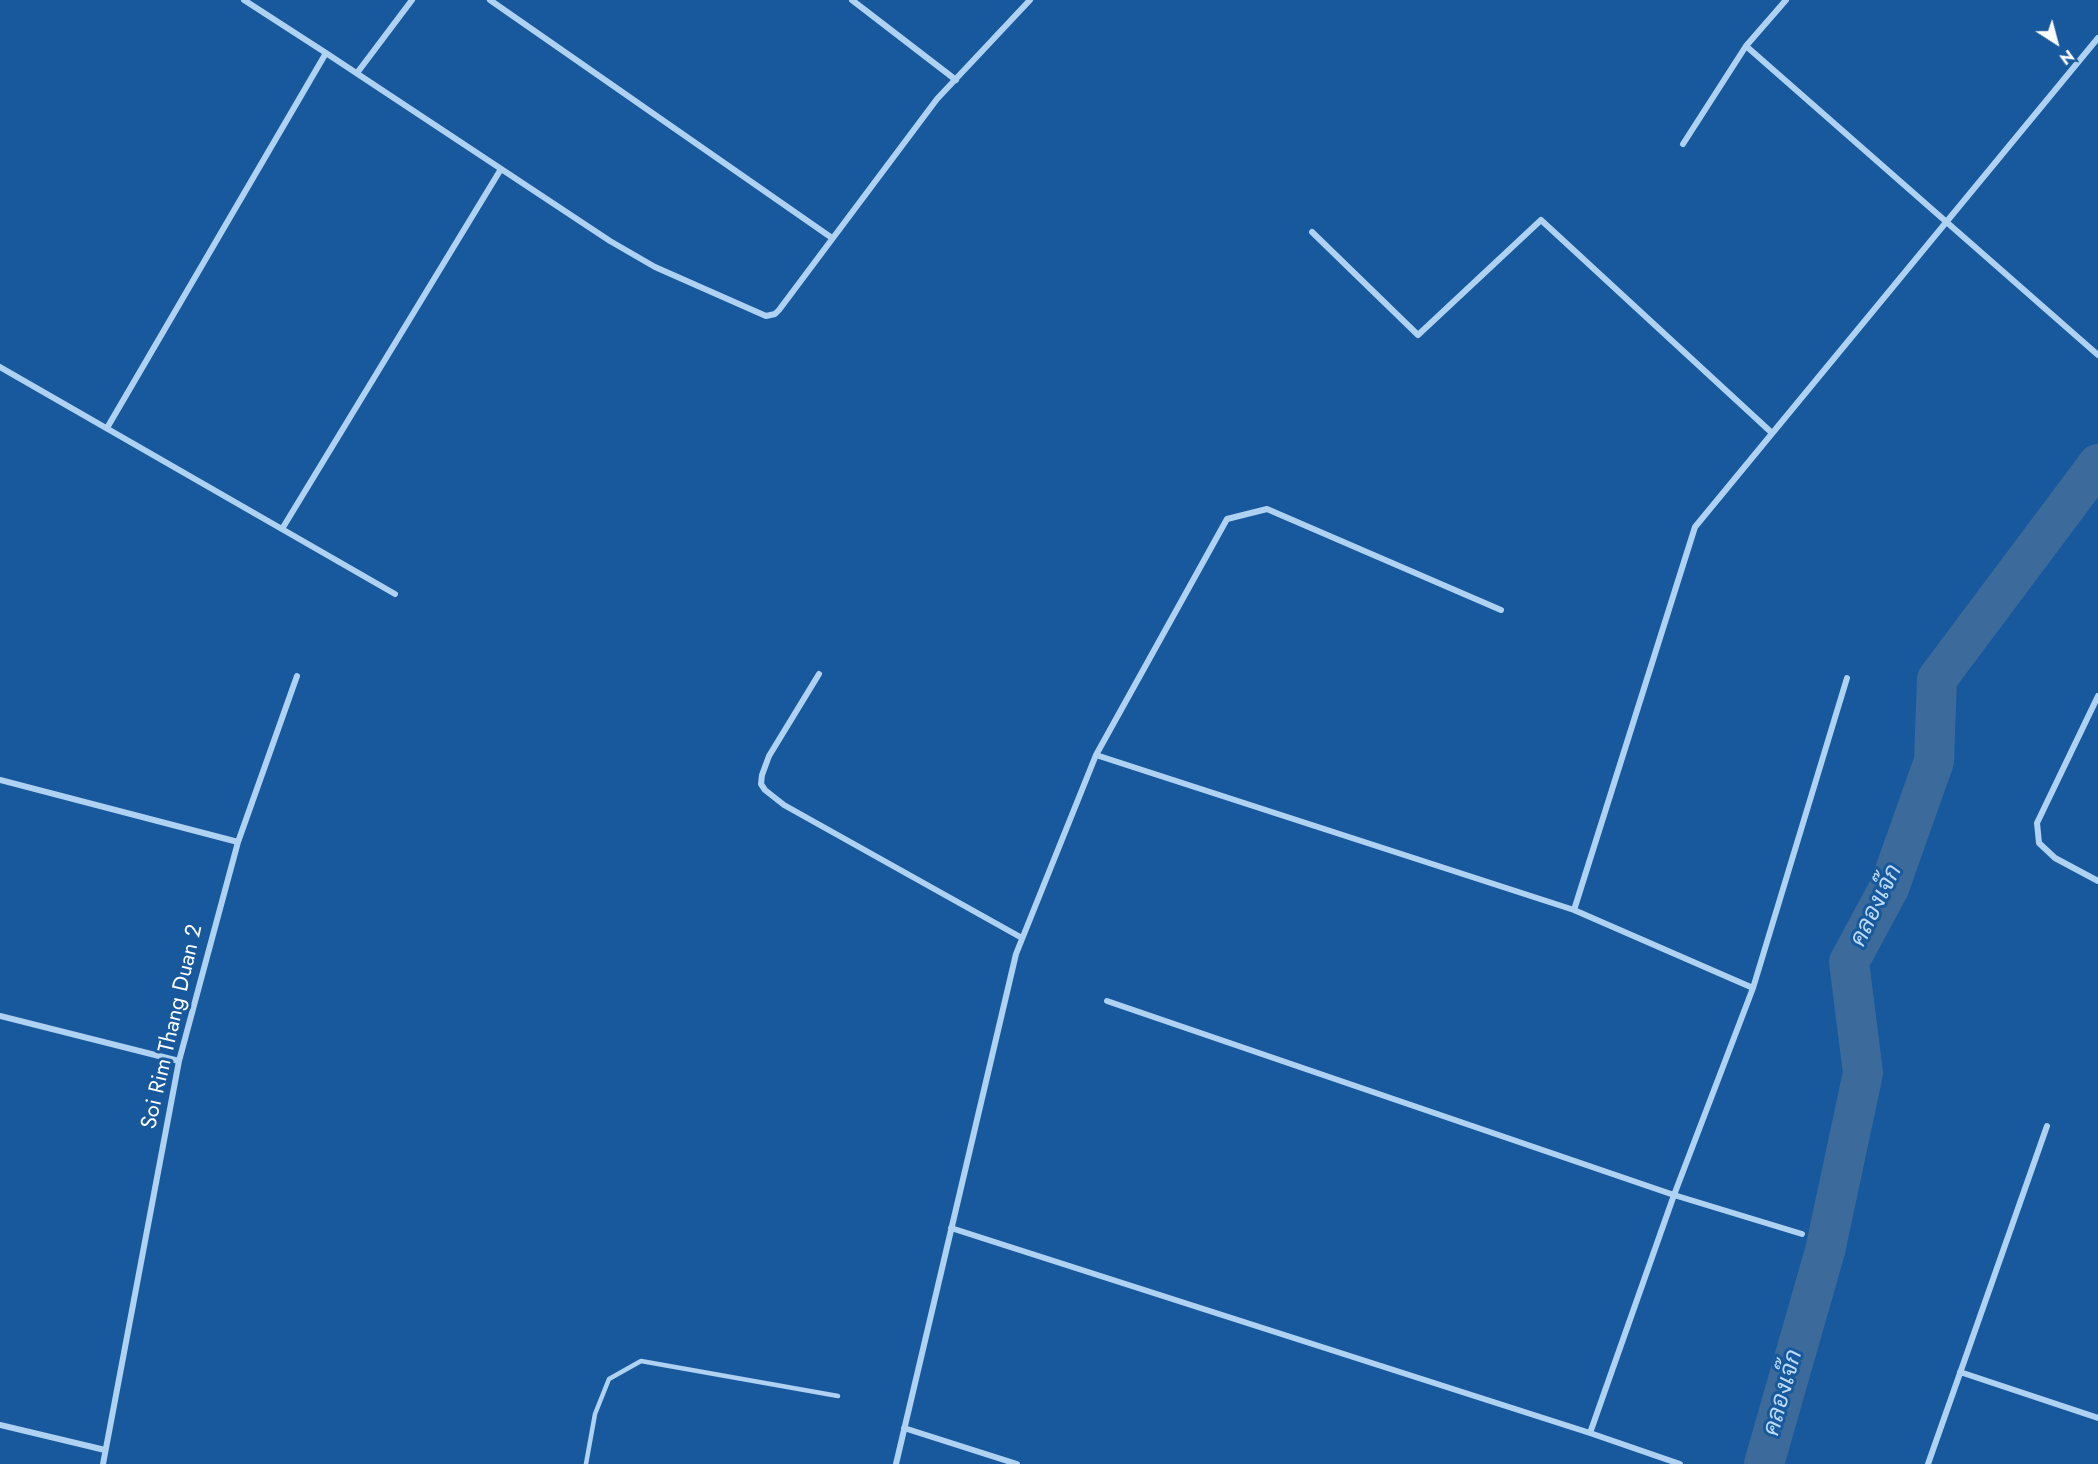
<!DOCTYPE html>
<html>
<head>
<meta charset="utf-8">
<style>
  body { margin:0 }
  #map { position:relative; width:2098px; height:1464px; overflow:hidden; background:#18599d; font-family:Jost,sans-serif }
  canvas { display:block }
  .north { position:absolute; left:2026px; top:12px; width:60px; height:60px; -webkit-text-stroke:4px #18599d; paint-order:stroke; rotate:144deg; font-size:16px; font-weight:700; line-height:24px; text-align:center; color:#fff }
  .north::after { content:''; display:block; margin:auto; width:21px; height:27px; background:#fff; clip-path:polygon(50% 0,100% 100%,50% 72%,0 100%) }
</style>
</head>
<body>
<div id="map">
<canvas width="2098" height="1464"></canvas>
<div class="north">N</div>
</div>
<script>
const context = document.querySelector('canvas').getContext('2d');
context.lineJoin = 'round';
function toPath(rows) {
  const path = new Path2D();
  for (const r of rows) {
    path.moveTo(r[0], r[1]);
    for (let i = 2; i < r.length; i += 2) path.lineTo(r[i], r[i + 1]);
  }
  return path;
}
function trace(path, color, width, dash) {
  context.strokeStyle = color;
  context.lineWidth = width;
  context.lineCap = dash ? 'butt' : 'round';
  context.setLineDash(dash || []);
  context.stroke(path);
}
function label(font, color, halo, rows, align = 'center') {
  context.font = font + ' Jost,Sarabun,sans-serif';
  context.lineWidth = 6;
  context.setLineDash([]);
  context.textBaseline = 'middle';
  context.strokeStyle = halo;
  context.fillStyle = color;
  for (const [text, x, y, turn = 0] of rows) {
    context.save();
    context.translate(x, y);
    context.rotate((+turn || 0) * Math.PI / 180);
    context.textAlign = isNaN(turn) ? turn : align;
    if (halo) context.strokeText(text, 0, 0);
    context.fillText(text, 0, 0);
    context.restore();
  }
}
trace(toPath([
  [1764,1464,1825,1251,1863,1073,1849,962,1889,888,1934,761,1937,679,2098,464]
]), '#3c6b9b', 40);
trace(toPath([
  [586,1464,595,1414,609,1379,641,1361,838,1396]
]), '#afd1f2', 4.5);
trace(toPath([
  [490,0,832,238],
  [852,0,956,80],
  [1746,46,2098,355],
  [326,53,610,241,655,267,766,316,775,314,779,310,937,99,1030,0],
  [357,73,412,0],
  [1683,144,1746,46,1786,0],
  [1312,232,1418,335,1541,220,1772,433],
  [0,367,395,594],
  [107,428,326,53,244,0],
  [282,529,501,169],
  [819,674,769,756,762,775,761,784,765,790,784,805,1022,938],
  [2098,696,2037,823,2039,843,2055,858,2098,881],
  [1096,755,1574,910],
  [0,780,238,842,179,1061,103,1464],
  [238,842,297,676],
  [1753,988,1847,678],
  [1107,1001,1674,1195,1753,988,1574,910,1695,527,2098,38],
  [0,1016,179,1061],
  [951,1228,1590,1433,1674,1195,1802,1234],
  [1960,1372,2098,1418],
  [0,1425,105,1450],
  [904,1428,1017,1464],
  [1590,1433,1680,1464],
  [896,1464,1016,954,1096,755,1227,519,1267,509,1501,610],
  [1928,1464,2047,1126]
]), '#afd1f2', 6);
label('22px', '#fff', '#18599d', [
  ["Soi Rim Thang Duan 2",173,1027,-77]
]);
label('italic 24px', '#bcdbf8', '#18599d', [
  ["คลองเจ๊ก",1877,906,-64],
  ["คลองเจ๊ก",1784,1393,-74]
]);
</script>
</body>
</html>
